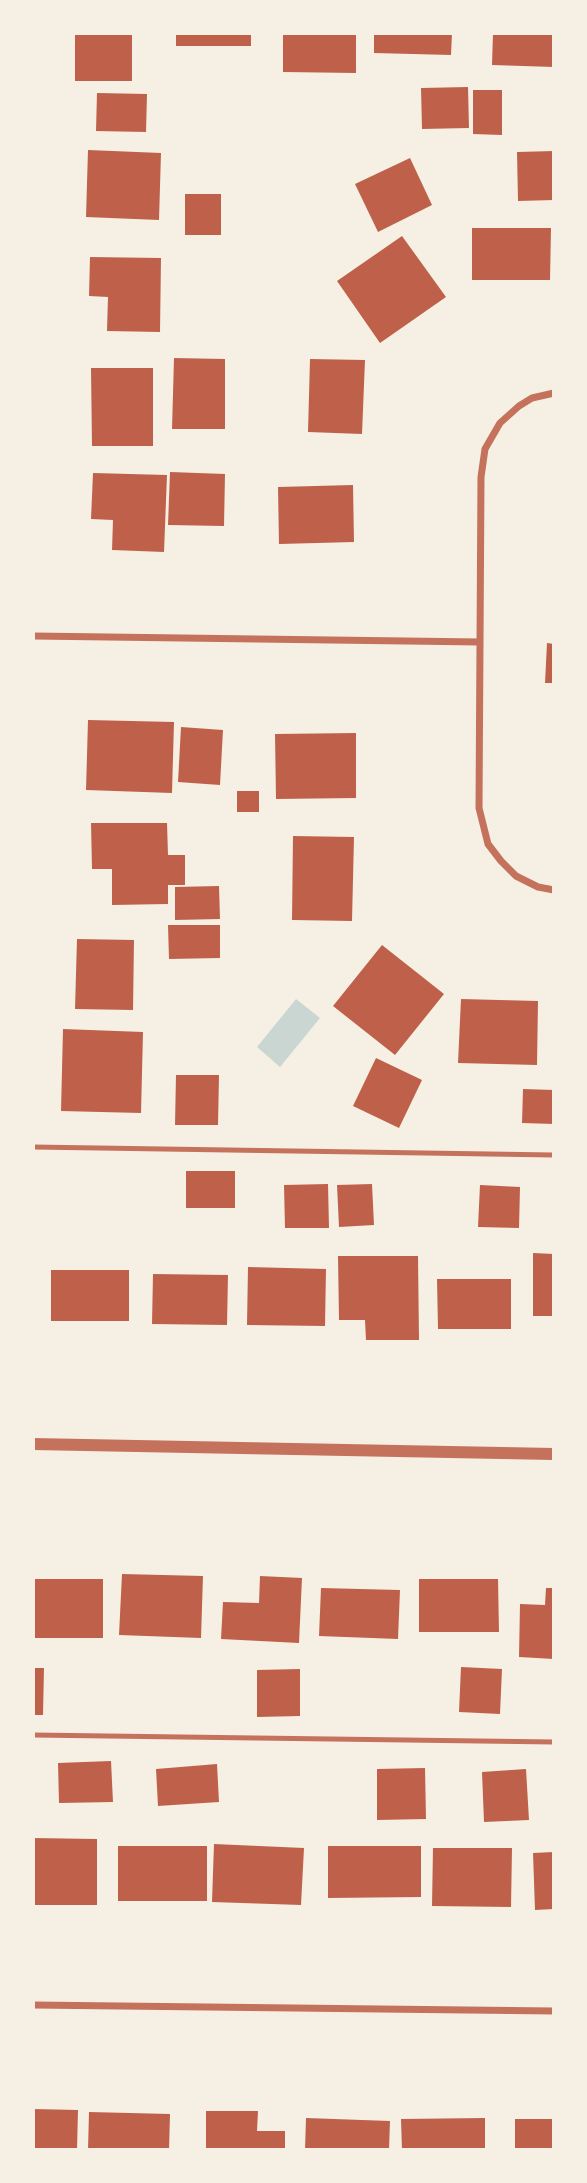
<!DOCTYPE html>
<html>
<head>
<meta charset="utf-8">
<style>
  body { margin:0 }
  #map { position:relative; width:587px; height:2183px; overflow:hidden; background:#f6efe4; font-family:Montserrat,sans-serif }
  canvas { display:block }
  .frame { position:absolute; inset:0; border:35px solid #f6efe4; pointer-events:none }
</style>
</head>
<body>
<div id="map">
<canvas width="587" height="2183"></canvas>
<div class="frame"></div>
</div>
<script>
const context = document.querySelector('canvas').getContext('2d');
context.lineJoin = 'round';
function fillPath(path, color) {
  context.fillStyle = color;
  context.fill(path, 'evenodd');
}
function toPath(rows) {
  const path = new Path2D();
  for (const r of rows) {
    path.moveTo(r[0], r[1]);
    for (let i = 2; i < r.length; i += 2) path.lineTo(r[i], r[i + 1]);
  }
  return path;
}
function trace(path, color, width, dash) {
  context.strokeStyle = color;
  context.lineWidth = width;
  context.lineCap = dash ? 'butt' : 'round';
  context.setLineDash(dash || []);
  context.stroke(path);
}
fillPath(toPath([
  [296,999,320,1018,280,1067,257,1047]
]), '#c9d6d2');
fillPath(toPath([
  [75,33,132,33,132,81,75,81],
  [176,33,251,33,251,46,176,46],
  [283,33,356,33,356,73,283,72],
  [374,33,452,33,451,55,374,53],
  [493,33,554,33,554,67,492,65],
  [468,87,469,128,422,129,421,88],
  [473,90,502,90,502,135,473,134],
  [97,93,147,94,146,132,96,131],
  [88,150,161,153,159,220,86,217],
  [554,151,554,200,518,201,517,152],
  [410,158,432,205,378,232,355,184],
  [185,194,221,194,221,235,185,235],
  [472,228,551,228,550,280,472,280],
  [402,236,446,297,380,343,337,281],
  [90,257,161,258,160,332,107,331,108,297,89,296],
  [174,358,225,359,225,429,172,429],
  [310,359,365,360,362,434,308,432],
  [91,368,153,368,153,446,92,446],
  [170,472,225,474,224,526,168,525],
  [93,473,167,475,164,552,112,550,113,520,91,519],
  [353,485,354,542,279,544,278,487],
  [547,643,554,644,554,683,545,683],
  [88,720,174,722,172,793,86,790],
  [181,727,223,730,220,785,178,782],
  [356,733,356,798,276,799,275,734],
  [237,791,259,791,259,812,237,812],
  [91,823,167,823,168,855,185,855,185,885,168,885,168,904,112,905,112,869,92,869],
  [293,836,354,837,352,921,292,920],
  [219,886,220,919,175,920,175,887],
  [168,925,220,925,220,958,169,959],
  [77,939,134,940,133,1010,75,1009],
  [382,945,444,994,395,1055,333,1006],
  [461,999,538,1001,537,1065,458,1063],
  [63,1029,143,1032,141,1113,61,1111],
  [376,1058,422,1080,399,1128,353,1106],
  [176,1075,219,1075,218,1125,175,1125],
  [523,1089,554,1090,554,1124,522,1123],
  [186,1171,235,1171,235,1208,186,1208],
  [328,1184,329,1228,285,1228,284,1185],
  [372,1184,374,1225,339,1227,337,1185],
  [480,1185,520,1187,519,1228,478,1227],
  [533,1253,554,1254,554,1316,533,1316],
  [338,1256,418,1256,419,1340,366,1340,365,1320,339,1320],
  [248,1267,326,1269,325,1326,247,1325],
  [51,1270,129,1270,129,1321,51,1321],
  [153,1274,228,1275,227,1325,152,1324],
  [437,1279,511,1279,511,1329,438,1329],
  [122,1574,203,1576,201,1638,119,1635],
  [260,1576,302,1578,299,1643,221,1639,223,1602,259,1603],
  [33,1579,103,1579,103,1638,33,1638],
  [419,1579,498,1579,499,1632,419,1632],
  [321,1588,400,1590,398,1639,319,1636],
  [546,1588,554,1588,554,1659,519,1657,520,1604,545,1605],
  [461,1667,502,1669,500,1714,459,1712],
  [33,1668,44,1668,43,1715,33,1715],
  [300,1669,300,1716,257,1717,257,1670],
  [111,1761,113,1802,59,1803,58,1763],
  [217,1764,219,1802,158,1806,156,1769],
  [425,1768,426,1819,377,1820,377,1769],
  [526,1769,529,1820,484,1822,482,1772],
  [33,1838,97,1839,97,1905,33,1905],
  [214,1844,304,1848,301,1905,212,1902],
  [118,1846,207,1846,207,1901,118,1901],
  [328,1846,421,1846,421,1897,328,1898],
  [433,1848,512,1848,511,1907,432,1906],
  [554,1852,554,1909,535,1910,533,1853],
  [33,2109,78,2110,77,2150,33,2150],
  [206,2111,258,2111,257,2131,285,2131,285,2150,206,2150],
  [89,2112,170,2114,169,2150,88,2150],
  [306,2118,390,2121,389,2150,305,2150],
  [485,2118,485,2150,402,2150,401,2119],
  [515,2119,554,2119,554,2150,515,2150]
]), '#bf614a');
trace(toPath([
  [33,1147,554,1155],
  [33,1735,554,1742]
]), '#c5725c', 5);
trace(toPath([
  [554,393,532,398,519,406,500,423,485,449,481,477,479,808,488,844,501,861,516,876,538,887,554,890],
  [33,636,480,642],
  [33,2005,554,2011]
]), '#c5725c', 7);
trace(toPath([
  [33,1444,554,1454]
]), '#c5725c', 12);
</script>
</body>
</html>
